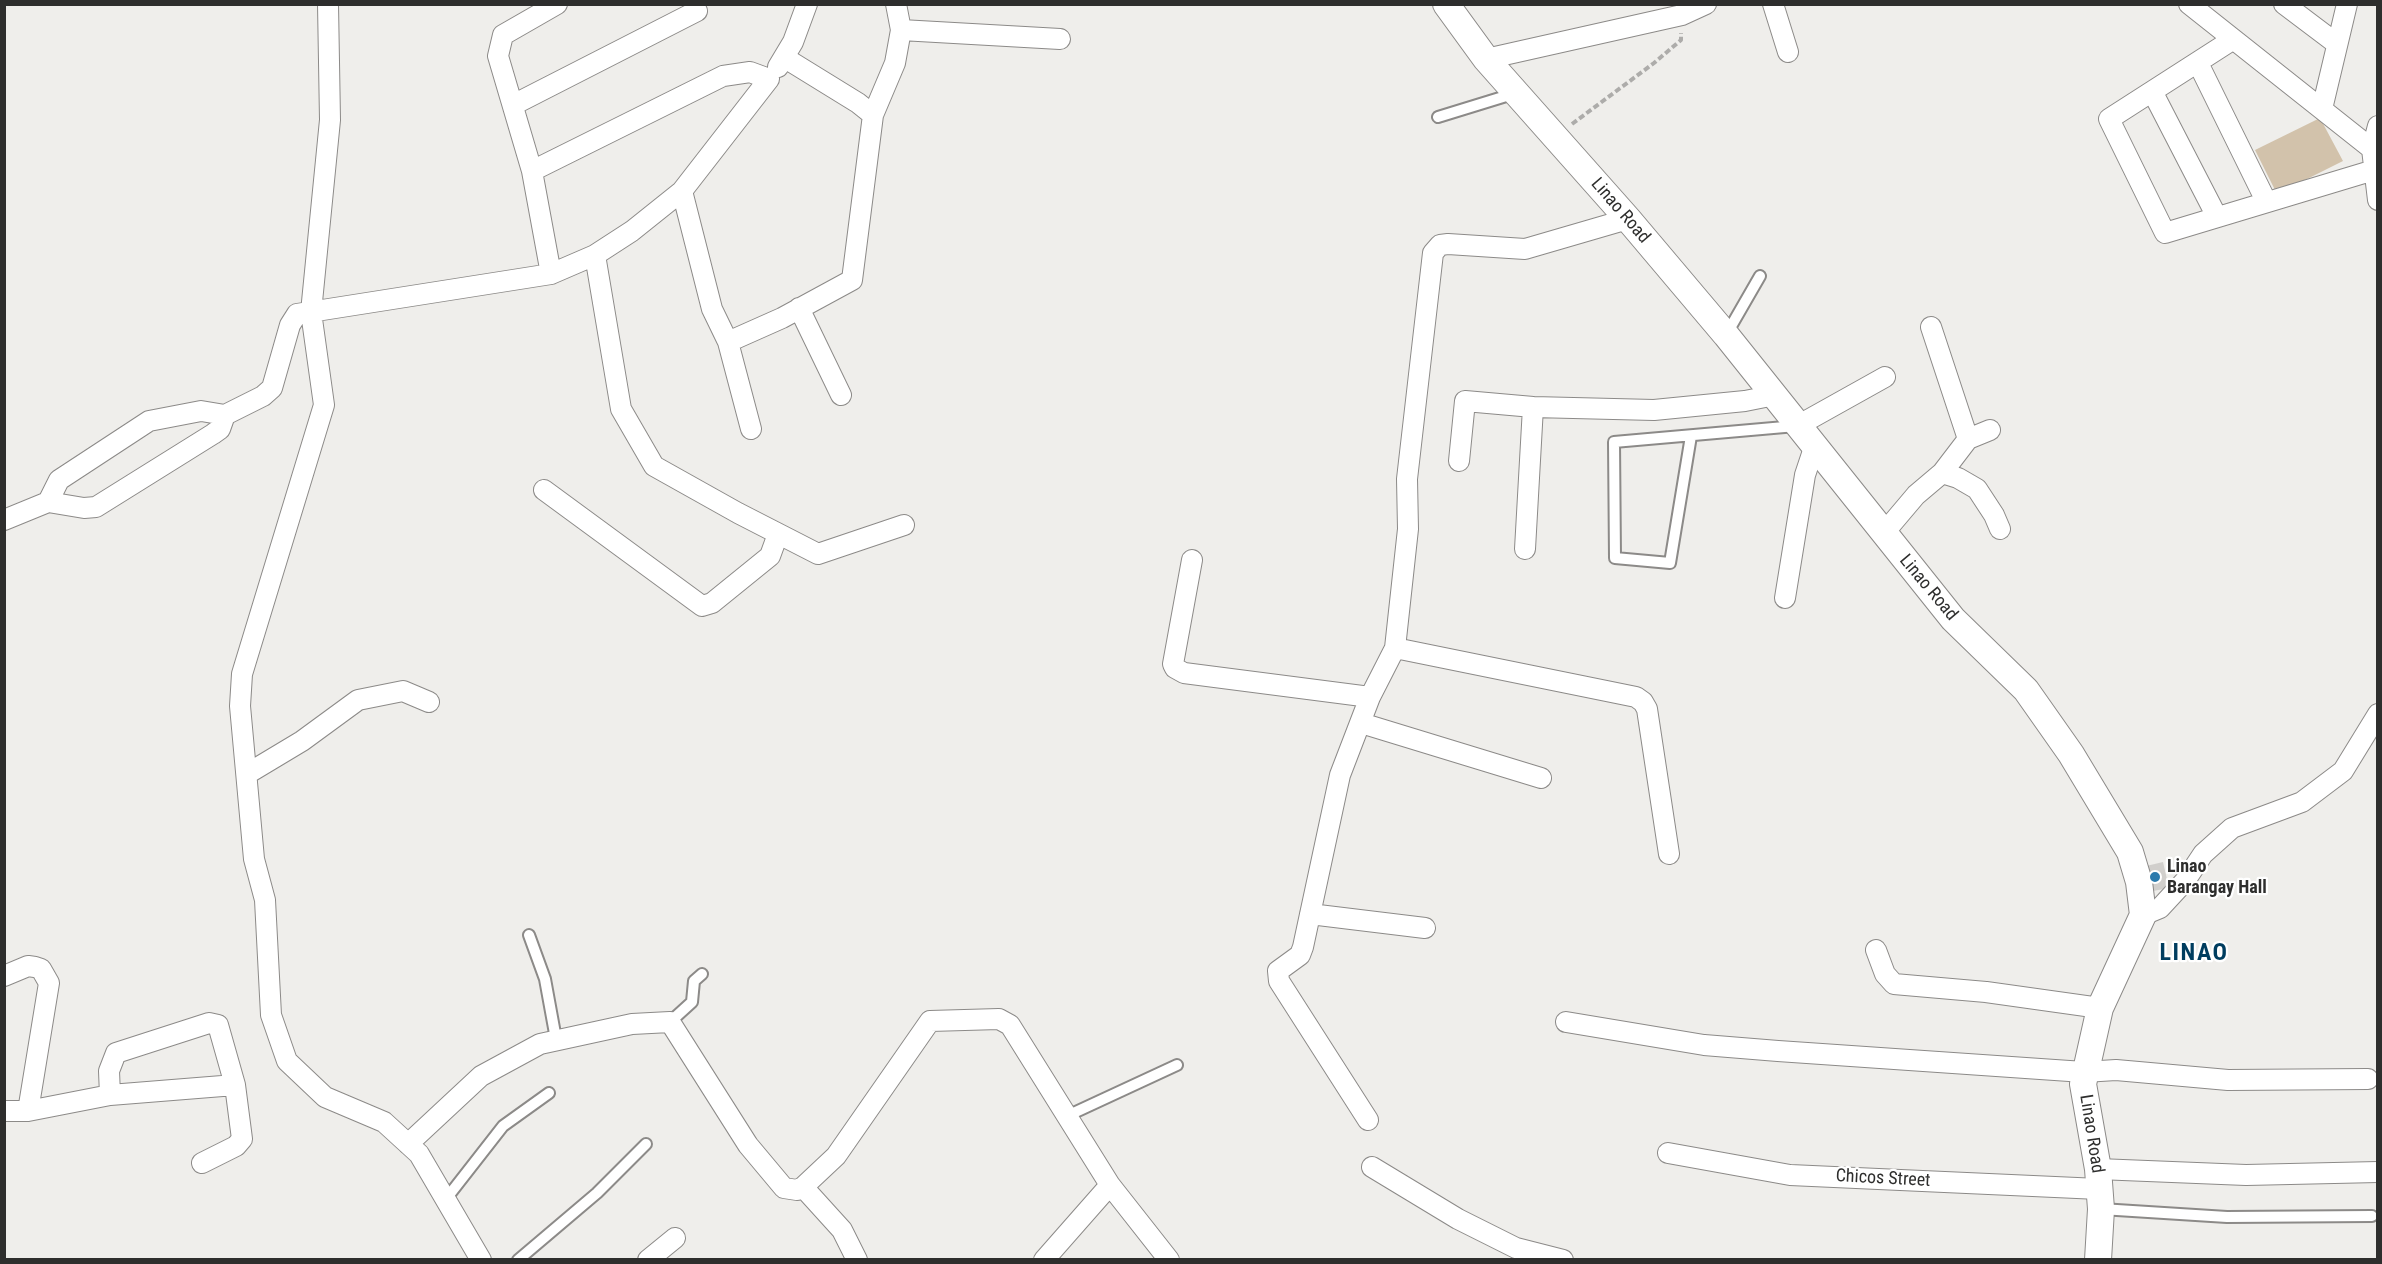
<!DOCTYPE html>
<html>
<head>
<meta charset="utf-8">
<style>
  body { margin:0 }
  #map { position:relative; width:2382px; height:1264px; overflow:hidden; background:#efeeeb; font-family:"Roboto Condensed",sans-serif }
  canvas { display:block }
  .frame { position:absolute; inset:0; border:6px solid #2e2e2d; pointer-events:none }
</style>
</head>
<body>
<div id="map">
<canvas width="2382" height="1264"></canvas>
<div class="frame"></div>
</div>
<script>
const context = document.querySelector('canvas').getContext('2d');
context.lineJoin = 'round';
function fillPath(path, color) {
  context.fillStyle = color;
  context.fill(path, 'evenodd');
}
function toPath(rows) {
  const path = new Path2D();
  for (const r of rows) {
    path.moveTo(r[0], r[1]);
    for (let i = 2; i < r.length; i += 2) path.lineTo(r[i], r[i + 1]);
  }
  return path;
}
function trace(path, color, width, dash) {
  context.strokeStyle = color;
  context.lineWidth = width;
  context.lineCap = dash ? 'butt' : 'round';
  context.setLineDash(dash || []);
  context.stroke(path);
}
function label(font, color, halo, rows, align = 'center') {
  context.font = font + ' "Roboto Condensed",sans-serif';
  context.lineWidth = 4.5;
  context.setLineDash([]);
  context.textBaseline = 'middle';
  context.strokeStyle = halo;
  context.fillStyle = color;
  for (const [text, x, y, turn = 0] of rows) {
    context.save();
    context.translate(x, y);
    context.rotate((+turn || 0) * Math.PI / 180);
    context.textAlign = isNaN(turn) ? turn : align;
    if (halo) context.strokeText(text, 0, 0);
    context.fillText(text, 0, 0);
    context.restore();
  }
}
fillPath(toPath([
  [2320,118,2343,161,2277,194,2255,150]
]), '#d2c2ab');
fillPath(toPath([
  [2163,862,2169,888,2148,892,2142,867]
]), '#d1cfcc');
const service = toPath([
  [1438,117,1516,93],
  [1726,335,1760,276],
  [1691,436,1670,563,1615,558,1614,442,1796,426],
  [529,935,545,979,556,1039],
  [670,1022,692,1002,694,981,702,974],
  [1067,1116,1177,1065],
  [446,1199,503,1126,549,1093],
  [2101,1209,2227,1217,2372,1216],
  [518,1260,597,1193,646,1144]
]);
const minor = toPath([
  [328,4,330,120,311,312,324,405,242,674,240,706,254,859,265,900,271,1015,287,1061,325,1097,384,1122,419,1154,481,1260],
  [1773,4,1788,52],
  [2189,4,2372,149],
  [2284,4,2337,44],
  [901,30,1060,39],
  [2232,40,2109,119,2165,233,2374,170],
  [1486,59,1682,15,1706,4],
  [2198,63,2266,201],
  [778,67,793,42,807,4],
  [2153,93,2217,217],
  [513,105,697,11],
  [2322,109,2347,4],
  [873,115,895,63,901,30,896,4],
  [2378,126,2372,149,2378,200],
  [682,191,712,309,728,342,751,429],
  [595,255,621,409,654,466,738,513,818,554,904,525],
  [551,274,532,171,498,56,503,35,557,4],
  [799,308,841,395],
  [1931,327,1968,439],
  [728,342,782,318,852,280,873,115,858,103,785,58],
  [1799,425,1885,377],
  [1459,461,1465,401,1533,407],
  [1942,473,1958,478,1977,489,1994,515,2000,529],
  [544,490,702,606,712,603,770,556,778,534],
  [48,502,59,480,149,421,201,411,225,415,263,396,272,388,290,325,297,314,551,274,595,255,632,231,682,191,769,79,750,72,723,76,532,171],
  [4,520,48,502,84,508,96,507,213,434,220,429,225,415],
  [1883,534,1916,495,1942,473,1968,439,1990,430],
  [1525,549,1533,407,1654,410,1745,401,1775,395],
  [1192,560,1173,664,1175,668,1184,673,1370,697],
  [1785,598,1805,475,1814,448],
  [1395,648,1636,697,1643,702,1647,709,1669,854],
  [1361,723,1541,778],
  [247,774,302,741,358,700,403,691,429,702],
  [1310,914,1425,928],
  [2143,915,2160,908,2185,881,2203,854,2232,828,2302,802,2343,771,2378,714],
  [1876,950,1885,974,1894,984,1986,992,2100,1008],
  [4,976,28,966,35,967,41,969,49,983,28,1111],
  [1566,1022,1704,1045,1778,1051,2084,1072,2116,1070,2228,1080,2368,1079],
  [110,1095,109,1071,116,1053,209,1023,218,1025,235,1085,242,1139,236,1146,202,1163],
  [4,1111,28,1111,110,1095,235,1085],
  [1368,1120,1279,981,1278,971,1300,955,1303,947,1340,775,1370,697,1395,648,1408,529,1407,479,1433,253,1440,245,1448,244,1525,249,1628,219],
  [408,1144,481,1076,540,1044,632,1024,670,1022,748,1145,784,1188,797,1190,803,1187,836,1156,930,1021,999,1019,1010,1025,1110,1185,1044,1260],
  [1668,1153,1790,1175,2099,1189],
  [1372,1167,1458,1219,1516,1248,1563,1260],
  [2098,1169,2246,1175,2378,1172],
  [1110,1185,1169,1260],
  [803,1187,842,1230,857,1260],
  [648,1260,675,1238]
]);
const tertiary = toPath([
  [1446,4,1486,59,1628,219,1726,335,1953,619,2026,690,2071,754,2130,852,2139,882,2143,915,2100,1008,2083,1084,2098,1169,2101,1209,2098,1260]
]);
trace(service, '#8c8a88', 14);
trace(minor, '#8c8a88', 22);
trace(tertiary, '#8c8a88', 28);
trace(toPath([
  [1572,124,1654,63,1681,40,1681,33]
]), '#adacaa', 4, [6, 3]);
trace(service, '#fff', 10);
trace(minor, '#fff', 20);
trace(tertiary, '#fff', 26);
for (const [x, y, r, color] of [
  [2155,877,6,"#2b7aac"]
]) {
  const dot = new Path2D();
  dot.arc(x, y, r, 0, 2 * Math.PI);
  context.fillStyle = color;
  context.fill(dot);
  trace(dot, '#fff', 2);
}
label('18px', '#2e2e2d', '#fff', [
  ["Linao Road",1620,211,49],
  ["Linao Road",1928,588,50],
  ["Linao Road",2091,1134,81],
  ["Chicos Street",1883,1179,3]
]);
label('bold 18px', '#2e2e2d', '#fff', [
  ["Linao",2167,867],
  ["Barangay Hall",2167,888]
], 'left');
context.letterSpacing = '1.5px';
label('bold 24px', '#003d5f', '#fff', [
  ["LINAO",2194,954]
]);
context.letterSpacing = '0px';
</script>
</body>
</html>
